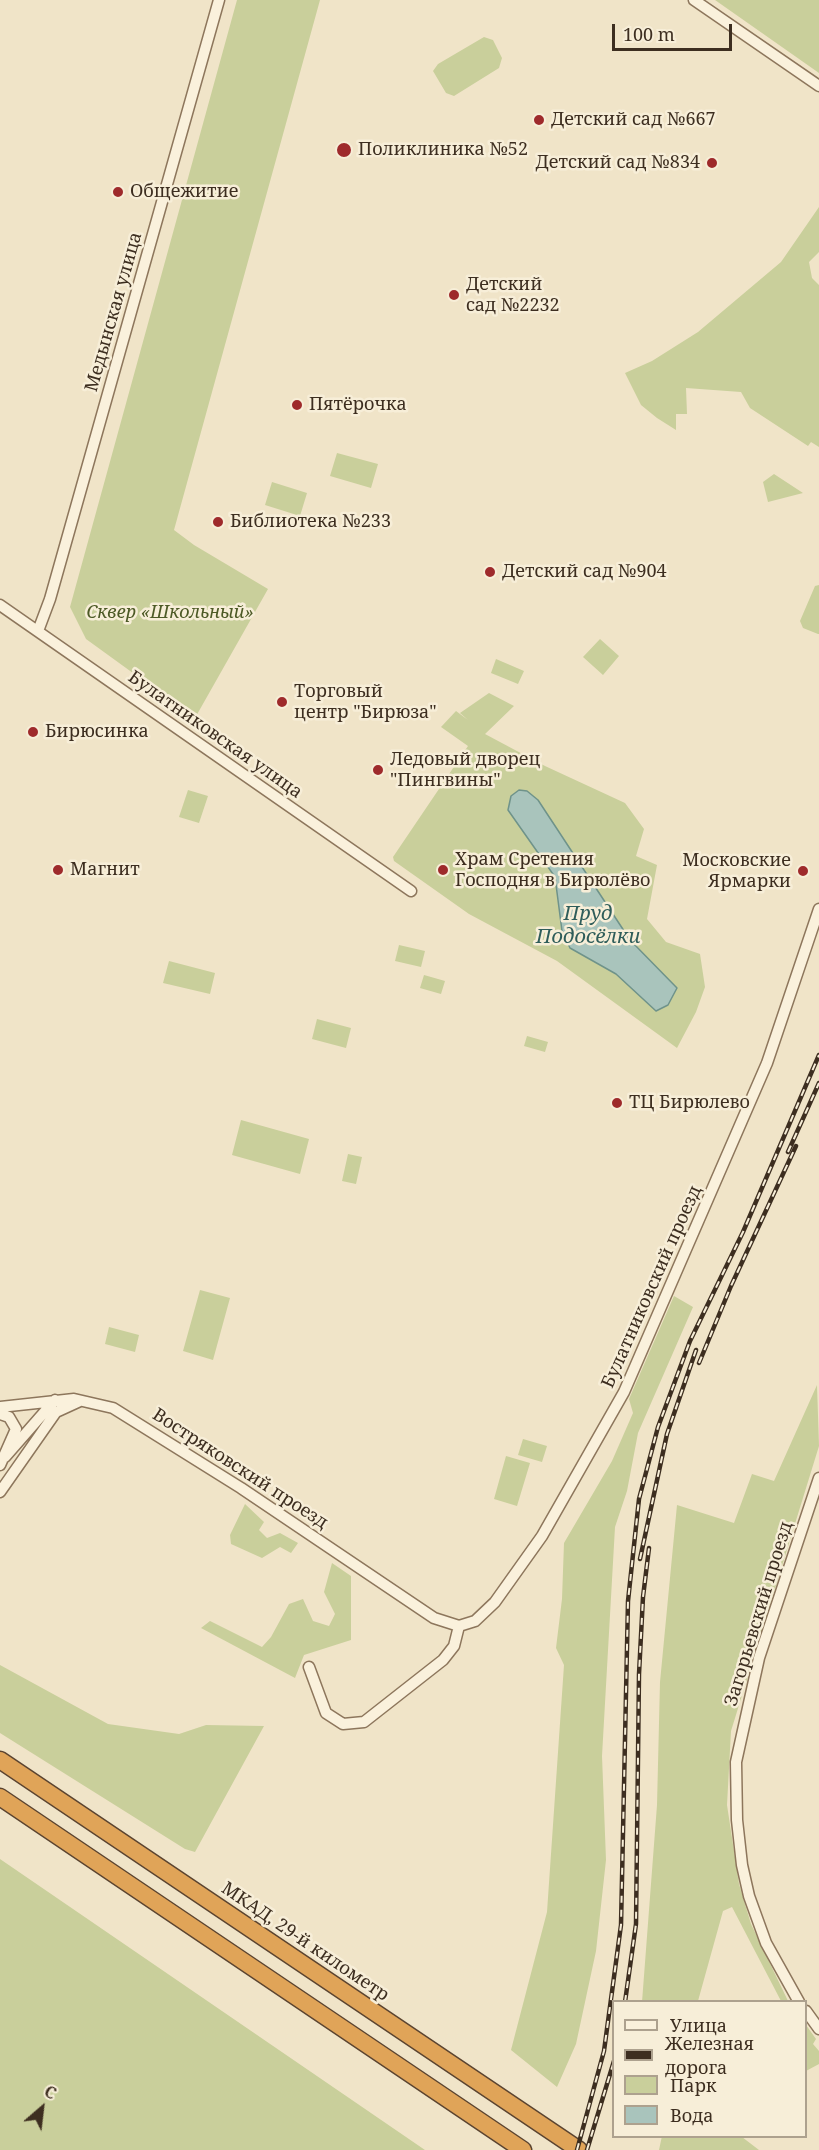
<!DOCTYPE html>
<html>
<head>
<meta charset="utf-8">
<style>
  body { margin:0 }
  #map { position:relative; width:819px; height:2150px; overflow:hidden; background:#f0e4c8; font-family:"Noto Serif",serif }
  canvas { display:block }
  .legend { position:absolute; left:612px; top:2000px; width:195px; height:138px; box-sizing:border-box; background:#f7eed8; border:2px solid #ada18e; margin:0; padding:8px 10px; list-style:none; font-size:18px; color:#3d2e20 }
  .legend li { display:flex; align-items:center; gap:12px; height:30px }
  .legend b { width:30px; border:2px solid #ada18e }
  .north { position:absolute; left:12px; top:2078px; width:60px; height:60px; -webkit-text-stroke:4px #f7eed8; paint-order:stroke; rotate:28deg; font-size:16px; font-weight:700; line-height:24px; text-align:center; color:#3d2e20 }
  .north::after { content:''; display:block; margin:auto; width:21px; height:27px; background:#3d2e20; clip-path:polygon(50% 0,100% 100%,50% 72%,0 100%) }
  .scale { position:absolute; left:612px; top:24px; width:120px; height:27px; box-sizing:border-box; border:3px solid #3d2e20; border-top:0; padding-left:8px; font-size:18px; line-height:21px; white-space:nowrap; color:#3d2e20; -webkit-text-stroke:4px #f7eed8; paint-order:stroke }
</style>
</head>
<body>
<div id="map">
<canvas width="819" height="2150"></canvas>
<ul class="legend">
<li><b style="height:8px;background:#faf1dc"></b>Улица</li>
<li><b style="height:8px;background:#3d2e20"></b>Железная дорога</li>
<li><b style="height:16px;background:#c9cf9b"></b>Парк</li>
<li><b style="height:16px;background:#a9c4bc"></b>Вода</li>
</ul>
<div class="north">С</div>
<div class="scale">100 m</div>
</div>
<script>
const context = document.querySelector('canvas').getContext('2d');
context.lineJoin = 'round';
function fillPath(path, color) {
  context.fillStyle = color;
  context.fill(path, 'evenodd');
}
function toPath(rows) {
  const path = new Path2D();
  for (const r of rows) {
    path.moveTo(r[0], r[1]);
    for (let i = 2; i < r.length; i += 2) path.lineTo(r[i], r[i + 1]);
  }
  return path;
}
function trace(path, color, width, dash) {
  context.strokeStyle = color;
  context.lineWidth = width;
  context.lineCap = dash ? 'butt' : 'round';
  context.setLineDash(dash || []);
  context.stroke(path);
}
function label(font, color, halo, rows, align = 'center') {
  context.font = font + ' "Noto Serif",serif';
  context.lineWidth = 5;
  context.setLineDash([]);
  context.textBaseline = 'middle';
  context.strokeStyle = halo;
  context.fillStyle = color;
  for (const [text, x, y, turn = 0] of rows) {
    context.save();
    context.translate(x, y);
    context.rotate((+turn || 0) * Math.PI / 180);
    context.textAlign = isNaN(turn) ? turn : align;
    if (halo) context.strokeText(text, 0, 0);
    context.fillText(text, 0, 0);
    context.restore();
  }
}
fillPath(toPath([
  [237,0,320,0,174,530,194,545,268,589,195,718,86,639,70,607],
  [715,0,819,0,819,73],
  [484,37,493,40,502,58,499,68,454,96,446,93,433,71,438,64],
  [819,207,819,252,809,262,812,278,819,285,819,447,811,442,808,446,750,408,741,392,686,388,687,414,676,414,676,430,657,418,641,405,625,373,652,361,698,332,781,262],
  [337,453,378,464,371,488,330,476],
  [774,474,803,493,768,502,763,482],
  [272,482,307,493,300,516,265,505],
  [819,585,819,634,818,634,803,628,800,621,815,586],
  [600,639,619,656,603,675,583,657],
  [496,659,524,671,518,684,491,673],
  [489,693,514,706,485,734,545,766,625,803,644,829,636,856,657,865,647,919,666,942,700,954,705,987,696,1012,677,1048,557,961,469,914,394,861,393,857,468,746,441,727,456,711,468,720,460,713],
  [188,790,208,796,199,823,179,817],
  [399,945,425,951,421,967,395,961],
  [169,961,215,973,210,994,163,983],
  [424,975,445,981,441,994,420,988],
  [317,1019,351,1028,346,1048,312,1039],
  [527,1036,548,1042,545,1052,524,1046],
  [241,1120,309,1139,300,1174,232,1155],
  [348,1154,362,1157,356,1184,342,1181],
  [200,1290,230,1298,213,1360,183,1351],
  [674,1296,693,1307,638,1433,627,1491,615,1527,602,1756,606,1860,596,1951,576,2044,557,2087,511,2050,547,1912,564,1665,556,1648,562,1599,564,1543,612,1461,633,1413,629,1399],
  [109,1327,139,1335,135,1352,105,1344],
  [817,1385,819,1446,731,1731,727,1805,739,1884,751,1924,788,2001,781,2001,732,1907,723,1911,698,2001,642,2002,657,1805,660,1682,677,1505,734,1523,752,1474,774,1481],
  [523,1439,547,1446,542,1462,518,1455],
  [506,1456,530,1463,517,1506,494,1499],
  [245,1504,264,1522,259,1530,267,1538,280,1533,298,1543,291,1553,280,1547,262,1558,231,1544,230,1535],
  [332,1563,351,1576,351,1640,304,1655,295,1678,201,1628,210,1621,262,1647,271,1637,289,1604,303,1599,313,1621,329,1626,335,1614,324,1592],
  [0,1665,108,1724,179,1734,206,1725,264,1726,195,1852,185,1849,0,1733],
  [0,1859,425,2150,0,2150],
  [806,2025,816,2039,813,2044,819,2051,819,2064,806,2071],
  [662,2136,742,2137,759,2150,659,2150]
]), '#c9cf9b');
const water = toPath([
  [519,790,527,791,538,800,630,940,677,988,668,1005,656,1011,616,974,570,948,562,931,555,877,508,810,511,796,519,790]
]);
fillPath(water, '#a9c4bc');
trace(water, '#6f938a', 1.5);
const minor = toPath([
  [694,0,819,86],
  [0,605,411,891],
  [38,631,50,599,219,0],
  [0,1407,74,1399,113,1408,241,1488,434,1618,459,1626,475,1621,495,1602,542,1536,624,1392,767,1063,819,909],
  [0,1414,9,1417,16,1429,0,1465],
  [5,1457,55,1400],
  [0,1492,56,1412,80,1401],
  [309,1667,326,1713,343,1724,364,1722,443,1660,454,1646,459,1626],
  [799,2002,766,1943,749,1896,742,1865,737,1820,736,1762,759,1658,819,1478],
  [806,2011,819,2029]
]);
const highway = toPath([
  [0,1760,579,2150],
  [0,1797,523,2150]
]);
trace(minor, '#8d765c', 13);
trace(highway, '#5b4430', 19);
trace(minor, '#faf1dc', 10);
trace(highway, '#e0a458', 16);
const rail = toPath([
  [788,1152,819,1083],
  [699,1363,731,1286,796,1146],
  [640,1559,667,1434,696,1350],
  [625,2002,636,1924,639,1674,643,1597,649,1548],
  [577,2150,604,2051,621,1925,628,1601,639,1499,658,1427,690,1341,743,1232,819,1055],
  [587,2150,614,2061]
]);
trace(rail, '#3d2e20', 4.5);
trace(rail, '#f7eed8', 2, [7]);
for (const [x, y, r, color] of [
  [539,120,6,"#9e2a2b"],
  [344,150,8,"#9e2a2b"],
  [712,163,6,"#9e2a2b"],
  [118,192,6,"#9e2a2b"],
  [454,295,6,"#9e2a2b"],
  [297,405,6,"#9e2a2b"],
  [218,522,6,"#9e2a2b"],
  [490,572,6,"#9e2a2b"],
  [282,702,6,"#9e2a2b"],
  [33,732,6,"#9e2a2b"],
  [378,770,6,"#9e2a2b"],
  [58,870,6,"#9e2a2b"],
  [443,870,6,"#9e2a2b"],
  [803,871,6,"#9e2a2b"],
  [617,1103,6,"#9e2a2b"]
]) {
  const dot = new Path2D();
  dot.arc(x, y, r, 0, 2 * Math.PI);
  context.fillStyle = color;
  context.fill(dot);
  trace(dot, '#f7eed8', 2);
}
label('18px', '#3d2e20', '#f7eed8', [
  ["Детский сад №667",551,120],
  ["Поликлиника №52",358,150],
  ["Детский сад №834",700,163,"right"],
  ["Общежитие",130,192],
  ["Детский",466,285],
  ["сад №2232",466,306],
  ["Пятёрочка",309,405],
  ["Библиотека №233",230,522],
  ["Детский сад №904",502,572],
  ["Торговый",294,692],
  ["центр \"Бирюза\"",294,713],
  ["Бирюсинка",45,732],
  ["Ледовый дворец",390,760],
  ["\"Пингвины\"",390,781],
  ["Храм Сретения",455,860],
  ["Господня в Бирюлёво",455,881],
  ["Московские",791,861,"right"],
  ["Ярмарки",791,882,"right"],
  ["Магнит",70,870],
  ["ТЦ Бирюлево",629,1103]
], 'left');
label('18px', '#3d2e20', '#f7eed8', [
  ["Медынская улица",114,312,-74],
  ["Булатниковская улица",215,735,35],
  ["Булатниковский проезд",652,1287,-66],
  ["Востряковский проезд",240,1469,33],
  ["Загорьевский проезд",759,1614,-73],
  ["МКАД, 29-й километр",305,1942,34]
]);
label('italic 18px', '#4d5a26', '#f7eed8', [
  ["Сквер «Школьный»",170,613]
]);
label('italic 20px', '#2f5d5a', '#f7eed8', [
  ["Пруд",588,914],
  ["Подосёлки",588,937]
]);
</script>
</body>
</html>
